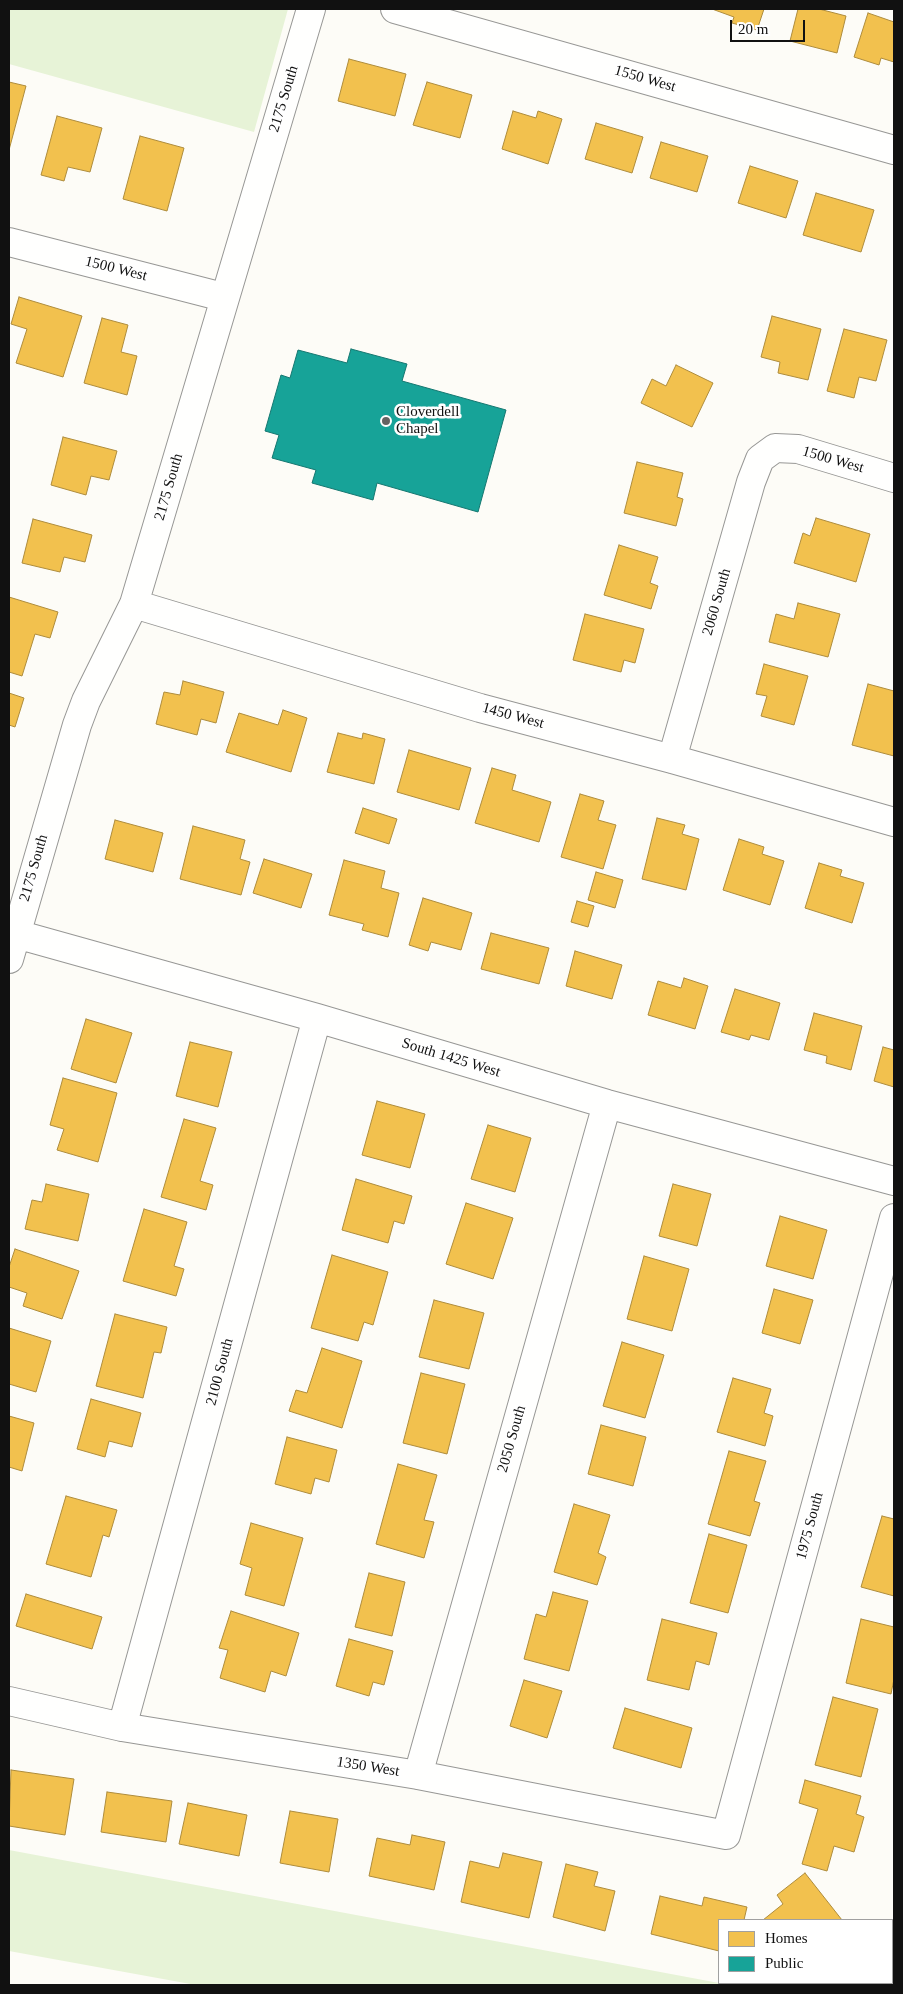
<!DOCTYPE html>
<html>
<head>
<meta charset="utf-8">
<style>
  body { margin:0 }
  #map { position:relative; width:903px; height:1994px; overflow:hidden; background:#fdfcf7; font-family:Georgia,serif }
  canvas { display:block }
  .frame { position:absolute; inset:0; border:10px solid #111; pointer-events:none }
  .legend { position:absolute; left:718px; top:1919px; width:175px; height:65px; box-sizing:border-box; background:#fff; border:1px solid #a0a0a0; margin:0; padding:6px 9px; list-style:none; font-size:15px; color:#111 }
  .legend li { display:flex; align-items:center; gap:10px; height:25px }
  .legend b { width:25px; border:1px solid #a0a0a0 }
  .scale { position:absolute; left:730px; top:20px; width:75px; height:22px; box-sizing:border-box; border:2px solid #111; border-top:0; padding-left:6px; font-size:15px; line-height:18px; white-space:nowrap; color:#111; -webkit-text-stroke:4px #fff; paint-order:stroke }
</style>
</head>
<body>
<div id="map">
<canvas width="903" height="1994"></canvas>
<div class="frame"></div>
<ul class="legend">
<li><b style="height:14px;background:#f2c14e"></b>Homes</li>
<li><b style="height:14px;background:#17a398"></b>Public</li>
</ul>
<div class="scale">20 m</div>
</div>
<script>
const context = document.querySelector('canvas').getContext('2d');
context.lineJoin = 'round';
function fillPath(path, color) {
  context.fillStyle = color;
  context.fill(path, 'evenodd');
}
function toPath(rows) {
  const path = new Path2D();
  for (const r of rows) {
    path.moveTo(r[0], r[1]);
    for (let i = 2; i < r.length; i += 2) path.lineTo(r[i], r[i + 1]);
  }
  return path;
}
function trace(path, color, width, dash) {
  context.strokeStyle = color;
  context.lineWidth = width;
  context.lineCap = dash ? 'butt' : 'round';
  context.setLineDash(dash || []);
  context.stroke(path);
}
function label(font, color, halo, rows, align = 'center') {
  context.font = font + ' Georgia,serif';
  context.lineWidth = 5;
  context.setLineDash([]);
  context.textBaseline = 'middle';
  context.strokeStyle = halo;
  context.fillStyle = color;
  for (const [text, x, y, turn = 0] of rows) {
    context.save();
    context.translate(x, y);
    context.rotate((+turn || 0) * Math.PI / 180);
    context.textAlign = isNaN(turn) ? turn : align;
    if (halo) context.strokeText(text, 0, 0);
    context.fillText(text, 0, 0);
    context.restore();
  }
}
fillPath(toPath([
  [9,9,288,9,254,132,9,64],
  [9,1850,719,1983,740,1985,196,1985,9,1951]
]), '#e7f3d7');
const homes = toPath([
  [712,9,764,9,757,30,732,23,734,17,712,9],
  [798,9,819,9,846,16,837,53,790,41,798,9],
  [868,13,894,22,894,62,881,58,879,65,854,57,868,13],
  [349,59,406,74,395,116,338,101,349,59],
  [9,82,26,86,9,150,9,82],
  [427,82,472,95,460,138,413,125,427,82],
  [513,111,536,118,538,111,562,119,548,164,502,149,513,111],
  [57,116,102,128,90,172,68,167,64,181,41,175,57,116],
  [596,123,643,137,632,173,585,159,596,123],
  [140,136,184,148,167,211,123,199,140,136],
  [661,142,708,156,697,192,650,178,661,142],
  [750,166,798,181,786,218,738,203,750,166],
  [816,193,874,210,861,252,803,235,816,193],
  [19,297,82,316,63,377,16,363,27,329,11,324,19,297],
  [772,316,821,329,808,380,778,373,780,362,761,357,772,316],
  [102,318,128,325,121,352,137,356,127,395,84,383,102,318],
  [844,329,887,340,876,381,859,377,854,398,827,391,844,329],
  [676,365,713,383,692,427,641,403,652,379,666,386,676,365],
  [63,437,117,451,109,480,91,476,86,495,51,485,63,437],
  [637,462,683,473,677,497,683,499,676,526,624,513,637,462],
  [816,518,870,534,856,582,794,563,803,533,810,536,816,518],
  [33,519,92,535,85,562,64,557,60,572,22,563,33,519],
  [619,545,658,557,650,583,658,586,651,609,604,595,619,545],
  [9,597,58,612,50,638,35,634,22,676,9,672,9,597],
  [798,603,840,614,828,657,769,642,776,614,794,619,798,603],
  [585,614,644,629,635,663,624,660,621,672,573,660,585,614],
  [764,664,808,676,794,725,761,716,767,696,756,694,764,664],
  [183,681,224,692,216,723,201,719,197,735,156,724,164,692,180,695,183,681],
  [868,684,894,691,894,756,852,745,868,684],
  [9,693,24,698,15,727,9,725,9,693],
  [283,710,307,718,291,772,226,752,239,713,278,725,283,710],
  [338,733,362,739,363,733,385,739,374,784,327,772,338,733],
  [409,750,471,768,459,810,397,792,409,750],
  [492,768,516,775,512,790,551,802,539,842,475,823,492,768],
  [580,794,604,801,598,820,616,825,603,869,561,857,580,794],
  [363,808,397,819,389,844,355,833,363,808],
  [657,818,685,825,682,834,699,839,686,890,642,879,657,818],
  [115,820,163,833,153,872,105,859,115,820],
  [193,826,245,840,240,859,250,862,241,895,180,879,193,826],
  [739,839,764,847,762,854,784,861,770,905,723,890,739,839],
  [264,859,312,874,301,908,253,893,264,859],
  [344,860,385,871,381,888,399,893,388,937,362,930,364,924,329,915,344,860],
  [819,863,842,870,840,876,864,883,852,923,805,908,819,863],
  [596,872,623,880,615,908,588,900,596,872],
  [423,898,472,913,461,950,431,942,428,951,409,945,423,898],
  [577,901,594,906,588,927,571,922,577,901],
  [491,933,549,948,539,984,481,969,491,933],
  [575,951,622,965,612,999,566,986,575,951],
  [684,978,708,986,695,1029,648,1015,658,981,681,988,684,978],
  [735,989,780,1003,769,1040,751,1035,749,1040,721,1032,735,989],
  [814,1013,862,1026,851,1070,826,1063,827,1056,804,1050,814,1013],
  [86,1019,132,1033,116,1083,71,1069,86,1019],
  [190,1042,232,1052,218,1107,176,1096,190,1042],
  [883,1047,894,1050,894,1087,874,1081,883,1047],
  [63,1078,117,1093,98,1162,57,1150,64,1129,50,1125,63,1078],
  [377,1101,425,1114,410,1168,362,1155,377,1101],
  [184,1119,216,1128,200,1181,213,1185,206,1210,161,1197,184,1119],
  [488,1125,531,1138,515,1192,471,1179,488,1125],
  [356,1179,412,1196,404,1224,394,1221,388,1243,342,1230,356,1179],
  [46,1184,89,1194,78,1241,25,1229,32,1200,42,1202,46,1184],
  [673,1184,711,1194,697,1246,659,1236,673,1184],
  [466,1203,513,1218,493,1279,446,1264,466,1203],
  [144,1209,187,1222,174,1266,184,1269,176,1296,123,1281,144,1209],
  [780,1216,827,1230,813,1279,766,1266,780,1216],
  [15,1249,79,1271,62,1319,23,1306,27,1293,9,1287,9,1267,15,1249],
  [332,1255,388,1272,373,1325,364,1322,358,1341,311,1328,332,1255],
  [644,1256,689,1269,672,1331,627,1319,644,1256],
  [774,1289,813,1300,800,1344,762,1333,774,1289],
  [434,1300,484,1313,469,1369,419,1357,434,1300],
  [115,1314,167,1327,161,1353,154,1352,143,1398,96,1386,115,1314],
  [9,1328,51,1341,36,1392,9,1384,9,1328],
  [622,1342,664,1355,645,1418,603,1406,622,1342],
  [322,1348,362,1361,342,1428,289,1411,296,1390,307,1393,322,1348],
  [421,1373,465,1384,447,1454,403,1443,421,1373],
  [733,1378,771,1389,764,1413,773,1416,765,1446,717,1432,733,1378],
  [91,1399,141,1413,132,1447,109,1441,105,1457,77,1449,91,1399],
  [9,1416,34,1423,22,1471,9,1467,9,1416],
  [601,1425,646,1437,633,1486,588,1474,601,1425],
  [287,1437,337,1450,329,1482,315,1478,311,1494,275,1484,287,1437],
  [729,1451,766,1461,754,1501,760,1503,750,1536,708,1524,729,1451],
  [398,1464,437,1475,424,1520,434,1522,424,1558,376,1544,398,1464],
  [66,1496,117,1510,109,1537,103,1535,91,1577,46,1564,66,1496],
  [574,1504,610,1515,598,1553,606,1557,597,1585,554,1572,574,1504],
  [882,1516,894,1519,894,1596,861,1587,882,1516],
  [251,1523,303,1538,284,1606,245,1595,252,1568,240,1564,251,1523],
  [709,1534,747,1545,728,1613,690,1603,709,1534],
  [369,1573,405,1582,392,1636,355,1627,369,1573],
  [553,1592,588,1601,569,1671,524,1659,536,1614,546,1617,553,1592],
  [26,1594,102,1617,92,1649,16,1626,26,1594],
  [231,1611,299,1633,286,1676,271,1671,265,1692,220,1678,228,1650,219,1648,231,1611],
  [662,1619,717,1633,709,1665,696,1661,689,1690,647,1680,662,1619],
  [861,1619,894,1627,894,1679,891,1694,846,1683,861,1619],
  [349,1639,393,1651,384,1685,373,1682,369,1696,336,1686,349,1639],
  [524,1680,562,1691,547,1738,510,1726,524,1680],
  [833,1697,878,1709,861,1777,815,1765,833,1697],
  [625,1708,692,1728,681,1768,613,1748,625,1708],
  [11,1770,74,1779,65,1835,9,1826,11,1770],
  [805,1780,861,1796,856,1814,864,1817,854,1852,834,1846,827,1871,802,1864,818,1809,799,1803,805,1780],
  [107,1792,172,1801,166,1842,101,1832,107,1792],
  [188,1803,247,1815,239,1856,179,1844,188,1803],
  [290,1811,338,1819,329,1872,280,1863,290,1811],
  [412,1835,445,1842,434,1890,369,1876,377,1838,410,1845,412,1835],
  [503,1853,542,1862,529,1918,461,1902,470,1861,499,1868,503,1853],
  [566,1864,598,1872,594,1886,615,1891,605,1931,553,1917,566,1864],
  [805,1873,842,1920,763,1920,783,1904,777,1895,805,1873],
  [660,1896,702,1906,704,1897,747,1907,744,1920,719,1920,719,1951,651,1934,660,1896],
  [894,1943,894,1985,886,1983,892,1983,892,1952,894,1943]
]);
fillPath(homes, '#f2c14e');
trace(homes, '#ae8c3c', 1);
const public = toPath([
  [351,349,407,364,402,381,506,410,478,512,377,483,373,500,312,483,316,470,272,458,279,435,265,431,281,375,290,378,298,350,347,363,351,349]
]);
fillPath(public, '#17a398');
trace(public, '#157770', 1);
const minor = toPath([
  [395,9,894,150],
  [9,242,223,297],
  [134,604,480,708,672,759,894,822],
  [672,759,751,482,760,459,775,448,798,449,894,478],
  [9,932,317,1018,607,1104,894,1181],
  [9,959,77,725,86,701,134,604,311,9],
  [9,1701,122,1727,418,1775,726,1835,894,1218],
  [122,1727,317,1018],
  [418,1775,607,1104]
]);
trace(minor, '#979795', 30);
trace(minor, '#fffffe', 28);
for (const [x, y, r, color] of [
  [386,421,5,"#646362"]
]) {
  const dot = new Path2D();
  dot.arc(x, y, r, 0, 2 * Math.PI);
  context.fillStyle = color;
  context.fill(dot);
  trace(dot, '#fff', 2);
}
label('15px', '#111', '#fff', [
  ["1550 West",645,79,16],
  ["2175 South",284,99,-73],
  ["1500 West",116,269,14],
  ["1500 West",833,460,16],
  ["2175 South",169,487,-74],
  ["2060 South",717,602,-74],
  ["1450 West",513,716,15],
  ["2175 South",34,868,-74],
  ["South 1425 West",451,1058,17],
  ["2100 South",220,1372,-75],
  ["2050 South",512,1439,-74],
  ["1975 South",810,1526,-75],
  ["1350 West",368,1767,9]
]);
label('15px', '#111', '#fff', [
  ["Cloverdell",396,412],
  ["Chapel",396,429]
], 'left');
</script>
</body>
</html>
